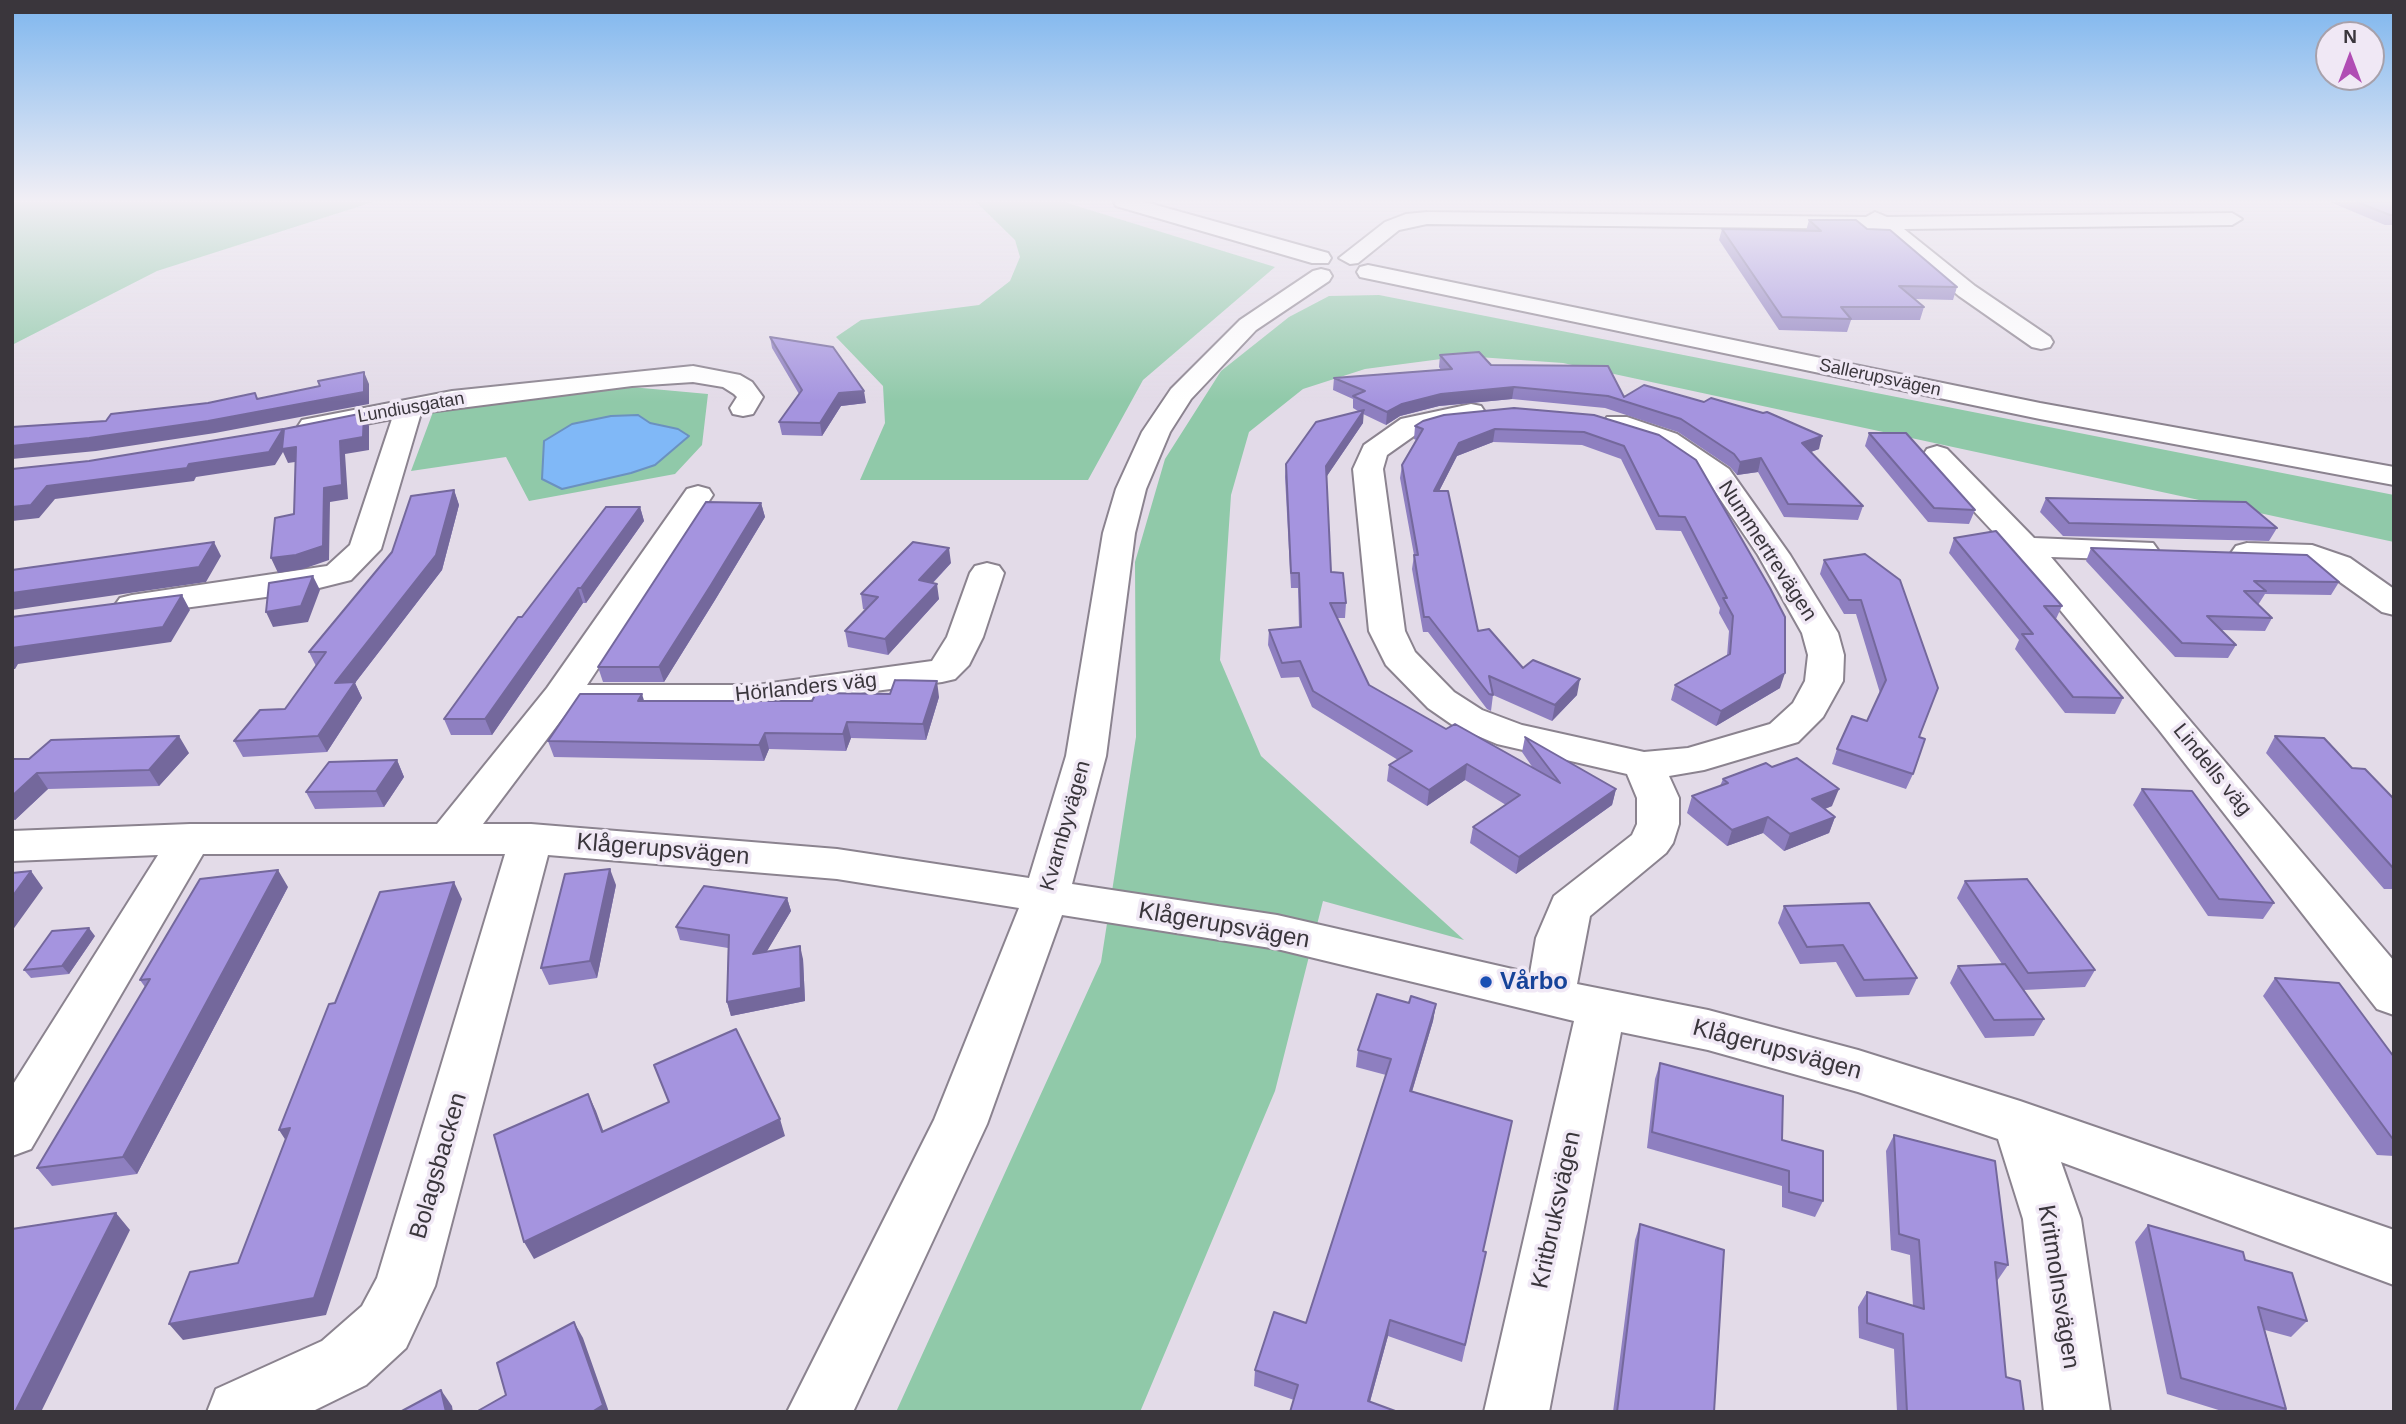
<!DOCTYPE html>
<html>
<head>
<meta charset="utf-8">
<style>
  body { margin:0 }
  #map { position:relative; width:2406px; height:1424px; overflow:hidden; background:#e3dbe8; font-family:Helvetica,sans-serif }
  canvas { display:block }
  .frame { position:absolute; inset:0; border:14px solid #3a363c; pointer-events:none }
  .north { position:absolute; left:2315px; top:21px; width:70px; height:70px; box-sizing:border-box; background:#f0e8f5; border:2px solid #a7a1ab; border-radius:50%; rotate:0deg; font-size:19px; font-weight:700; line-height:28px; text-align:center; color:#3a363c }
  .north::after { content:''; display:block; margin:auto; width:24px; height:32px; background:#b04db4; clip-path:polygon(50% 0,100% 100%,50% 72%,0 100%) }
</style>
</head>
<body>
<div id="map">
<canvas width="2406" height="1424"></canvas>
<div class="frame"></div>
<div class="north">N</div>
</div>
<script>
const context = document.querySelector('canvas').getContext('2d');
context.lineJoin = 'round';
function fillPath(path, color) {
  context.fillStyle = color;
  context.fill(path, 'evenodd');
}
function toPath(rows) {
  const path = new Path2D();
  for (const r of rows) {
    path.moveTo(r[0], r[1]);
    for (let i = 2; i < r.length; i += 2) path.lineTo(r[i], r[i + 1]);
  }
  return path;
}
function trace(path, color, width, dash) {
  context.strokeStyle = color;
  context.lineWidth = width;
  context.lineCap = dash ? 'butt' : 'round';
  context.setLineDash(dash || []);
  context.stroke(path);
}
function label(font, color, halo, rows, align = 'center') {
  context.font = font + ' Helvetica,sans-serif';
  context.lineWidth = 7;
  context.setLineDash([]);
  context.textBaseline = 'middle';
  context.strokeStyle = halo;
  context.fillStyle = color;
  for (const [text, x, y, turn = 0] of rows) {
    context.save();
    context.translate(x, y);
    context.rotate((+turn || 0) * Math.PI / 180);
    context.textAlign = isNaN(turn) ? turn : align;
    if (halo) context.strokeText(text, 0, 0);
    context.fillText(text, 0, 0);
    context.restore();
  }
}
fillPath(toPath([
  [12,202,373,202,157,271,12,345],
  [976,202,1064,202,1275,267,1143,380,1088,480,860,480,885,423,883,386,836,337,861,320,979,305,1010,281,1020,257,1015,240],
  [1379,295,2394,495,2394,542,1563,363,1464,356,1365,369,1303,389,1249,432,1231,495,1220,660,1261,756,1464,940,1323,901,1275,1091,1140,1412,896,1412,1101,962,1136,737,1135,562,1165,459,1221,371,1289,317,1329,296],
  [631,387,708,394,702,445,675,474,529,501,506,457,411,471,433,412]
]), '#90c9a9');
const water = toPath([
  [638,415,650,423,678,429,689,436,655,465,631,473,562,489,542,479,544,441,572,424,611,416,638,415]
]);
fillPath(water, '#80b8f7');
trace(water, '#6b91bf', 2);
const minor = toPath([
  [1427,212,1866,217,1875,212,1887,217,2232,213,2242,219,2232,225,1904,229,1975,286,2050,337,2053,342,2050,347,2041,349,2032,347,1959,296,1878,229,1427,224,1399,230,1358,263,1350,264,1339,258,1385,222,1406,214,1427,212],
  [1321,269,1329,271,1332,276,1329,281,1256,330,1191,399,1170,432,1146,489,1135,533,1106,756,1072,884,1277,915,1530,973,1536,938,1554,896,1632,835,1637,824,1637,798,1627,774,1497,744,1454,726,1428,708,1386,665,1369,631,1353,469,1364,445,1401,419,1471,404,1481,406,1485,412,1481,418,1421,431,1387,455,1383,469,1405,631,1415,652,1454,692,1482,710,1522,725,1644,752,1688,748,1770,724,1793,703,1805,681,1808,655,1802,633,1758,555,1708,481,1657,446,1607,429,1603,423,1607,417,1627,417,1677,434,1729,469,1790,555,1838,633,1844,655,1843,681,1823,717,1798,742,1704,770,1669,776,1679,798,1679,824,1673,843,1666,853,1590,916,1577,984,1708,1010,1858,1050,2020,1101,2394,1230,2394,1285,2061,1162,2081,1219,2110,1412,2044,1412,2023,1219,1998,1139,1858,1092,1708,1050,1621,1032,1549,1412,1484,1412,1574,1021,1277,949,1062,915,987,1124,853,1412,787,1412,934,1120,1019,908,837,879,548,855,435,1286,406,1348,366,1385,311,1412,207,1412,216,1389,322,1341,362,1306,377,1278,505,854,203,854,31,1149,12,1156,12,1086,158,855,12,861,12,831,190,824,437,824,547,688,687,489,698,486,709,489,713,495,587,685,757,685,932,661,947,637,970,573,975,566,987,563,999,566,1004,573,983,637,969,665,955,679,942,682,757,707,571,707,483,824,531,824,837,849,1029,878,1066,756,1103,533,1116,489,1142,432,1171,389,1240,320,1313,271,1321,269],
  [693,366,740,375,752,382,763,397,753,414,743,416,733,414,730,408,737,397,734,394,723,387,693,382,632,386,421,413,381,549,351,580,303,592,132,615,120,612,115,605,120,598,132,595,327,566,350,545,392,419,312,434,302,432,298,426,302,420,452,391,693,366],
  [1937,446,1947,449,2034,538,2153,543,2158,550,2153,557,2142,560,2051,557,2394,961,2394,1015,2377,1009,2159,730,2014,554,1927,461,1923,455,1927,449,1937,446],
  [2247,543,2312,545,2350,558,2394,589,2394,615,2382,612,2326,572,2307,565,2236,560,2231,553,2236,546,2247,543]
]);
const major = toPath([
  [1114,202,1145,202,1328,253,1331,258,1328,263,1312,263,1116,206,1114,202],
  [1368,265,2040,403,2394,467,2394,485,2040,419,1360,277,1357,272,1360,267,1368,265]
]);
trace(minor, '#8b838f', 4);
trace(major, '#8b838f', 4);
fillPath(minor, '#fff');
fillPath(major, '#fff');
fillPath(toPath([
  [2330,202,2394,202,2394,225,2385,225],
  [1809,220,1867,229,1957,287,1953,300,1914,299,1924,307,1920,320,1851,320,1847,332,1779,330,1719,240,1722,229,1806,231],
  [770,337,866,403,841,406,822,436,782,435,779,422,799,394,772,348],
  [1440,355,1491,365,1624,397,1819,449,1811,452,1863,506,1858,520,1784,517,1758,472,1737,475,1730,467,1678,432,1605,408,1512,399,1439,406,1400,416,1386,425,1363,414,1363,423,1326,477,1331,572,1346,603,1345,618,1337,618,1369,685,1446,729,1533,768,1522,752,1525,737,1616,789,1612,805,1516,874,1470,843,1473,827,1506,805,1465,780,1427,806,1387,781,1389,765,1398,760,1312,707,1299,677,1281,678,1268,645,1269,630,1299,627,1298,588,1291,588,1285,477,1286,464,1358,411,1353,408,1353,399,1333,390,1334,378,1441,370,1439,367],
  [1423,421,1659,435,1780,688,1716,726,1671,700,1675,685,1727,656,1729,631,1719,613,1720,608,1681,531,1656,530,1621,459,1582,445,1493,442,1457,456,1439,491,1478,631,1523,668,1577,695,1552,721,1493,695,1491,711,1487,709,1428,632,1423,632,1412,569,1414,555,1400,478,1402,465,1416,440,1414,439,1415,426],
  [1869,433,1975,510,1969,524,1928,522,1865,446],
  [454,490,459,505,442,570,355,683,362,698,327,752,243,757,234,741,285,709,316,666,309,652],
  [2046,498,2277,528,2269,541,2063,536,2040,512],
  [761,503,765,517,715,600,664,682,603,682,598,667],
  [640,507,644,521,586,603,583,603,492,735,451,735,444,719],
  [1954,538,2062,606,2056,619,2123,698,2115,714,2065,713,2015,649,2019,640,1949,553],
  [2091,548,2339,582,2331,595,2265,594,2258,605,2272,618,2265,631,2221,630,2236,645,2228,658,2175,657,2086,561],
  [1865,554,1919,737,1913,774,1906,789,1832,764,1837,749,1867,721,1880,693,1856,614,1844,614,1820,574,1824,560],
  [951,563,933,583,939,599,888,655,848,647,845,631,866,610,863,609,861,594],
  [939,697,926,740,851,738,846,751,769,749,764,761,554,757,548,741,645,701,812,701],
  [2275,736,2352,768,2394,799,2394,889,2384,889,2266,753],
  [189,753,159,786,48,789,15,820,12,820,12,759],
  [397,760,404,777,384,807,315,809,306,792],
  [1723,779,1832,806,1825,809,1835,817,1829,833,1784,851,1763,833,1727,846,1687,813,1692,796,1720,786],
  [2142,789,2274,903,2263,919,2208,916,2133,805],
  [1965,881,2095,970,2085,987,2024,990,2044,1019,2034,1036,1985,1038,1950,983,1958,966,2002,964,1957,898],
  [616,885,597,978,549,985,541,968],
  [288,887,137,1174,52,1186,37,1168,145,987,140,980],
  [787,898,791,911,766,952,803,959,805,1001,731,1016,727,1002,728,948,680,940,676,927],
  [1784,906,1917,978,1909,995,1856,997,1836,962,1800,964,1778,923],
  [95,936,69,974,31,978,24,970],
  [2275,978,2394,1057,2394,1156,2377,1155,2263,996],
  [1409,1003,1436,1004,1433,1021,1412,1092,1483,1251,1486,1252,1462,1362,1388,1336,1370,1402,1294,1400,1254,1386,1255,1370,1306,1323,1386,1075,1356,1067,1358,1050],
  [1660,1063,1782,1140,1823,1201,1815,1217,1782,1207,1782,1186,1647,1148,1655,1079],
  [1894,1135,2008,1265,1997,1281,2006,1377,2024,1412,1897,1412,1894,1349,1859,1338,1858,1307,1867,1292,1913,1306,1910,1255,1891,1250,1886,1151],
  [1640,1224,1714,1412,1613,1412,1635,1240],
  [2148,1225,2245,1260,2307,1321,2291,1337,2265,1330,2286,1409,2284,1412,2225,1412,2167,1394,2135,1242]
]), '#8e7fc0');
fillPath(toPath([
  [364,372,369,384,369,404,215,433,96,451,12,459,12,446,255,393,261,406],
  [1514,387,1512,399,1439,406,1400,416,1386,425,1387,412,1402,404,1441,394],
  [864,391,866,403,841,406,822,436,820,423,839,393],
  [1364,410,1363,423,1325,479,1326,466],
  [364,413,369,426,369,450,345,454,348,499,330,502,329,560,303,569,278,573,271,558,324,488,340,441],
  [283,429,289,442,296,447,302,461,288,463,283,452,275,465,196,477,194,481,55,499,39,518,12,521,12,507,47,486,189,464],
  [1495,429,1493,442,1457,456,1432,505,1434,491,1459,443],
  [1822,436,1819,449,1799,456,1802,443],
  [1761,458,1758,472,1737,475,1740,462],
  [454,490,459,505,442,570,355,683,362,698,327,752,318,736,335,683],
  [761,503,765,517,715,600,664,682,659,667],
  [640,507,644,521,586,603,581,588],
  [214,542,221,556,206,582,12,610,12,593],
  [949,548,951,563,921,595,919,580],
  [313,576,320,590,308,622,273,627,266,612],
  [937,584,939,599,888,655,885,639],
  [578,588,583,603,492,735,485,719],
  [182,595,190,610,171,642,18,664,15,669,12,669,12,648],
  [1785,673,1780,688,1716,726,1721,711],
  [1580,679,1577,695,1552,721,1555,705],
  [937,681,939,697,926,740,923,724],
  [642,694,647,710,638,701],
  [847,722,851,738,846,751,843,734],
  [765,733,769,749,764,761,759,745],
  [179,736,189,753,159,786,149,770],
  [397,760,404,777,384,807,376,791],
  [1467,764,1465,780,1427,806,1429,790],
  [37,773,48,789,15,820,12,816,12,796],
  [1616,789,1612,805,1516,874,1519,857],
  [1839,789,1832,806,1806,816,1812,799],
  [1768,817,1763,833,1727,846,1732,830],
  [1835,817,1829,833,1784,851,1790,834],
  [610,869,616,885,597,978,590,961],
  [278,870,288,887,137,1174,123,1157],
  [31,871,43,888,12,931,12,897],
  [454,882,462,899,326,1315,183,1340,169,1324,314,1298],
  [787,898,791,911,757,968,753,954],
  [89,928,95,936,69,974,62,966],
  [800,946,803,959,805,1001,731,1016,727,1002],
  [1436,1004,1433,1021,1407,1108,1410,1091],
  [588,1094,596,1111,610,1149,602,1132],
  [780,1119,785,1136,534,1259,524,1242],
  [290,1128,290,1147,279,1130],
  [116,1213,130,1230,41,1412,15,1412],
  [1390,1320,1388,1336,1367,1412,1368,1401],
  [574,1322,583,1338,609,1412,592,1412],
  [441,1390,452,1406,453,1412,446,1412]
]), '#74689c');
const building = toPath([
  [2357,202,2394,202,2394,215,2390,215,2357,202],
  [1809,220,1856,220,1867,229,1890,230,1957,287,1899,286,1924,307,1841,307,1851,319,1782,317,1722,229,1821,231,1809,220],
  [770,337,833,347,864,391,839,393,820,423,779,422,802,390,770,337],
  [1479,352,1491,365,1608,366,1624,397,1644,385,1704,402,1711,398,1763,413,1767,412,1822,436,1802,443,1863,506,1788,504,1761,458,1740,462,1734,454,1681,419,1608,396,1514,387,1441,394,1402,404,1387,412,1353,396,1365,391,1334,378,1452,369,1440,355,1479,352],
  [364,372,364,392,208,421,89,438,12,446,12,427,106,421,111,414,208,403,255,393,257,399,320,386,318,381,364,372],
  [1514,408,1594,415,1659,435,1696,460,1770,588,1785,617,1785,673,1721,711,1675,685,1730,654,1733,616,1723,598,1727,598,1685,517,1659,516,1624,446,1584,432,1495,429,1459,443,1434,491,1448,491,1478,631,1489,629,1523,668,1533,660,1580,679,1555,705,1489,676,1493,695,1489,694,1429,617,1424,617,1414,555,1418,555,1402,465,1423,429,1415,426,1423,421,1444,415,1514,408],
  [1364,410,1326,466,1331,572,1343,573,1346,603,1330,603,1369,685,1446,729,1455,724,1560,783,1525,737,1616,789,1519,857,1473,827,1520,795,1467,764,1429,790,1389,765,1412,751,1313,691,1300,661,1282,663,1269,630,1301,627,1299,573,1291,573,1286,464,1316,422,1364,410],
  [364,413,363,437,340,441,342,485,324,488,323,546,296,555,271,558,275,518,294,514,296,447,282,449,284,429,364,413],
  [283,429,269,452,189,464,187,468,47,486,31,505,12,507,12,469,89,461,283,429],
  [1869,433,1906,433,1975,510,1934,508,1869,433],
  [454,490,436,555,335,683,355,682,318,736,234,741,260,710,285,709,326,652,309,652,392,552,411,496,454,490],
  [2046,498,2246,502,2277,528,2069,523,2046,498],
  [706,502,761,503,711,585,659,667,598,667,706,502],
  [606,507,640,507,581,588,578,588,485,719,444,719,518,617,522,617,606,507],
  [1996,531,2062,606,2044,606,2123,698,2073,697,2022,634,2033,634,1954,538,1996,531],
  [214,542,199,567,12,593,12,570,214,542],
  [913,542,949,548,919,580,937,584,885,639,845,631,878,597,861,594,913,542],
  [2091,548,2307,555,2339,582,2254,581,2266,591,2244,591,2272,618,2207,616,2236,645,2182,643,2091,548],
  [1865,554,1900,580,1938,688,1919,737,1925,739,1913,774,1837,749,1852,716,1867,721,1886,680,1861,600,1849,600,1824,560,1865,554],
  [313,576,301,606,266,612,269,583,313,576],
  [182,595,163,627,12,648,12,617,182,595],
  [895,680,937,681,923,724,847,722,843,734,765,733,759,745,548,741,580,694,642,694,638,701,812,701,816,693,890,694,895,680],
  [179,736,149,770,37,773,12,796,12,759,29,759,51,740,179,736],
  [2275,736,2324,738,2352,768,2365,769,2394,799,2394,869,2275,736],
  [1797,758,1839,789,1812,799,1835,817,1790,834,1768,817,1732,830,1692,796,1728,783,1723,779,1766,763,1772,767,1797,758],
  [397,760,376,791,306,792,329,762,397,760],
  [2142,789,2192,791,2274,903,2219,899,2142,789],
  [610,869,590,961,541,968,565,874,610,869],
  [278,870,123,1157,37,1168,150,979,140,980,200,879,278,870],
  [31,871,12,897,12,873,31,871],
  [2027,879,2095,970,2028,973,1965,881,2027,879],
  [454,882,314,1298,169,1324,190,1272,238,1263,290,1128,279,1130,329,1004,335,1003,380,892,454,882],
  [704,886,787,898,753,954,800,946,801,988,727,1002,729,935,676,927,704,886],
  [1869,903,1917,978,1864,980,1843,945,1807,947,1784,906,1869,903],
  [89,928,62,966,24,970,52,931,89,928],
  [2005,964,2044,1019,1994,1020,1958,966,2005,964],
  [2275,978,2339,983,2394,1057,2394,1138,2392,1138,2275,978],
  [1377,994,1409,1003,1411,996,1436,1004,1410,1091,1512,1121,1483,1251,1486,1252,1465,1345,1390,1320,1368,1401,1398,1412,1290,1412,1298,1385,1255,1370,1274,1312,1306,1323,1391,1059,1358,1050,1377,994],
  [736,1029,780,1119,524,1242,494,1135,588,1094,602,1132,669,1102,654,1065,736,1029],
  [1660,1063,1783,1096,1782,1140,1823,1151,1823,1201,1789,1192,1789,1171,1652,1132,1660,1063],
  [1894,1135,1995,1161,2008,1265,1995,1262,2006,1377,2020,1381,2024,1412,1907,1412,1903,1334,1867,1323,1867,1292,1924,1309,1919,1240,1899,1234,1894,1135],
  [116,1213,15,1412,12,1412,12,1229,116,1213],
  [1640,1224,1724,1250,1714,1412,1617,1412,1640,1224],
  [2148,1225,2243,1252,2245,1260,2292,1273,2307,1321,2258,1307,2286,1409,2181,1378,2148,1225],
  [574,1322,603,1405,592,1412,476,1412,506,1395,497,1363,574,1322],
  [441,1390,446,1412,400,1412,441,1390]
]);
fillPath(building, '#a594df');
trace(building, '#74689c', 2);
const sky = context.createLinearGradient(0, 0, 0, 402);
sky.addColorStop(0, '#7eb6ee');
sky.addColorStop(0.5, '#f2eff5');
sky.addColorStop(1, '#f2eff500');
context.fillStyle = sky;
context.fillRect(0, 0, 2406, 402);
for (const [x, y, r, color] of [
  [1486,982,7,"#1a4fb4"]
]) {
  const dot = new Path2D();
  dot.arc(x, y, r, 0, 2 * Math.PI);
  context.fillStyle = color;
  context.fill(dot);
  trace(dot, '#f0e8f5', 2.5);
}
label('18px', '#3a363c', '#f0e8f5', [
  ["Sallerupsvägen",1880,378,12],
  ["Lundiusgatan",411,408,-10]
]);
label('21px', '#3a363c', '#f0e8f5', [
  ["Nummertrevägen",1767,551,57],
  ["Hörlanders väg",806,688,-6],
  ["Lindells väg",2212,770,51],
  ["Kvarnbyvägen",1066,826,-74]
]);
label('24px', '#3a363c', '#f0e8f5', [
  ["Klågerupsvägen",663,850,5],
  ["Klågerupsvägen",1224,926,10],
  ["Klågerupsvägen",1777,1050,15],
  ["Bolagsbacken",439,1166,-74],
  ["Kritbruksvägen",1557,1210,-78],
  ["Kritmolnsvägen",2058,1287,81]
]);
label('bold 24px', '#164399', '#f0e8f5', [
  ["Vårbo",1500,982]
], 'left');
</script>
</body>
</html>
